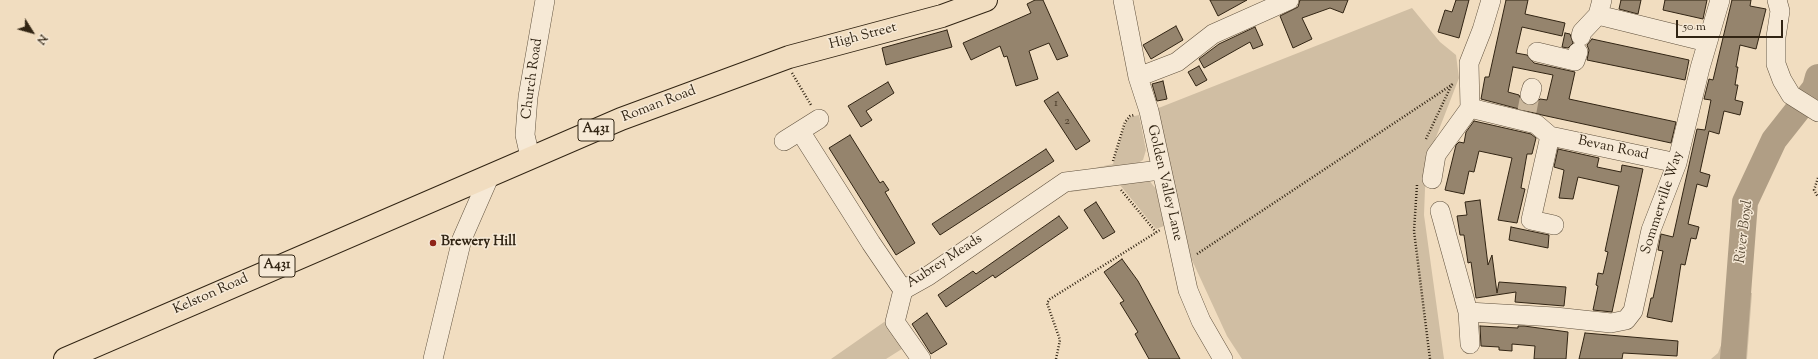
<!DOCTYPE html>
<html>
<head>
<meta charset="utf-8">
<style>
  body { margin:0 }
  #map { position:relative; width:1818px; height:359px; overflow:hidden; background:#f1ddc0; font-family:"Sorts Mill Goudy",serif }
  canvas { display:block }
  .north { position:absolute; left:12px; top:12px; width:40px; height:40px; -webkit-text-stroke:3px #f6e9d6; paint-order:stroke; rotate:127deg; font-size:11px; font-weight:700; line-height:16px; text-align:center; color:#312413 }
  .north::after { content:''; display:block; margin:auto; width:14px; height:18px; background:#312413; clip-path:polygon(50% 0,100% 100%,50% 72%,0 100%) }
  .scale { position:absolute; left:1676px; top:20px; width:107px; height:18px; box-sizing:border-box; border:2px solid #312413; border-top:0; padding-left:5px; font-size:12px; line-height:14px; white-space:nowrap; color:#312413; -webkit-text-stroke:3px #f6e9d6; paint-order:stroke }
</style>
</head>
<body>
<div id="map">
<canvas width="1818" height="359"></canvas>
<div class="north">N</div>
<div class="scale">50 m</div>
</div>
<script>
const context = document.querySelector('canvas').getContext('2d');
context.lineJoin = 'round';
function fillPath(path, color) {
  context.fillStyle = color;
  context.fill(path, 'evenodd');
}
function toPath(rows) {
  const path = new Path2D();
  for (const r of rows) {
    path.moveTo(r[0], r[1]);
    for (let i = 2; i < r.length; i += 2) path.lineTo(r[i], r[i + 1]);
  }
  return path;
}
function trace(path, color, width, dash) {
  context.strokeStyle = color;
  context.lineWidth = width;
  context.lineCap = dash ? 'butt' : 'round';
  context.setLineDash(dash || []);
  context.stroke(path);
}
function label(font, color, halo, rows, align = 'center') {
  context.font = font + ' "Sorts Mill Goudy",serif';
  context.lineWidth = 3;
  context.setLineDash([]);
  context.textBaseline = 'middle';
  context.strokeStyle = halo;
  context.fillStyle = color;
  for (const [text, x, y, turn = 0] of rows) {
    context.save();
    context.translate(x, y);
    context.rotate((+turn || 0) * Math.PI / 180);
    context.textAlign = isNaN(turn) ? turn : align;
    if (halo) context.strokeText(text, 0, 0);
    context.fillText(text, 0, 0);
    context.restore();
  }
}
fillPath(toPath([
  [1412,8,1440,42,1456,55,1459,78,1426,163,1424,215,1444,359,1242,359,1227,336,1191,258,1156,109],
  [1139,115,1146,150,1143,160,1136,164,1090,169,1113,164,1126,122,1130,117],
  [1148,179,1156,189,1164,226,1156,229,1120,185,1071,192,1068,188],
  [1741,293,1752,293,1747,359,1711,359,1718,353],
  [887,320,905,347,886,359,831,359]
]), '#d0bea3');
trace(toPath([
  [1733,359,1745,202,1774,140,1815,88,1818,77]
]), '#b09e85', 26);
const building = toPath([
  [1035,0,1043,0,1068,56,1057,60,1049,43,1029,51,1038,79,1016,86,1007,56,1004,57,1000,46,971,60,963,43,1031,13,1027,4,1035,0],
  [1210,0,1247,0,1218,16,1210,0],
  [1300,0,1348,0,1343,13,1330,8,1302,18,1312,39,1293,48,1280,16,1298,7,1300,0],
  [1456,0,1469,0,1459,38,1438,32,1445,10,1452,12,1456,0],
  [1506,0,1528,0,1525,14,1565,23,1562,36,1522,27,1516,53,1527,55,1534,63,1575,72,1569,99,1676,122,1671,143,1542,115,1481,99,1485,77,1489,77,1506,0],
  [1513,67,1553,75,1547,100,1540,99,1533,106,1527,106,1522,102,1519,95,1508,92,1513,67],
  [1621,0,1641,0,1638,14,1619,9,1621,0],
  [1665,0,1707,0,1703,19,1663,10,1665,0],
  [1732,0,1751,0,1750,6,1766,9,1756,49,1740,45,1736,67,1738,67,1735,85,1738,85,1735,100,1743,102,1740,115,1724,111,1719,134,1709,131,1700,172,1710,175,1707,187,1697,184,1688,224,1699,227,1696,239,1691,238,1685,265,1681,264,1672,322,1647,317,1651,298,1653,298,1663,251,1658,250,1661,234,1673,237,1697,129,1705,130,1711,100,1704,99,1709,79,1713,80,1732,0],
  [1176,26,1183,40,1151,59,1143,45,1176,26],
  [1255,27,1263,45,1253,49,1250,42,1204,68,1199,59,1219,44,1255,27],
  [947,30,952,47,886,65,882,48,947,30],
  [1565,33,1570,34,1573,43,1568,48,1562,47,1565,33],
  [1592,39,1689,60,1685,80,1587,60,1589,50,1587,45,1592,39],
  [1199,66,1207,80,1196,86,1188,72,1199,66],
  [1163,81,1167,99,1157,101,1152,84,1163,81],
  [888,82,894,93,866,111,872,120,861,127,848,106,888,82],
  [1058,92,1090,141,1076,150,1044,101,1058,92],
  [1474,121,1531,134,1536,138,1532,154,1527,154,1521,188,1525,189,1517,223,1498,220,1512,158,1479,151,1474,172,1469,171,1464,194,1445,190,1456,145,1459,142,1464,143,1466,132,1474,121],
  [850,135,880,183,883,181,889,190,885,192,915,243,896,255,829,148,850,135],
  [1046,149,1054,161,940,235,932,224,1046,149],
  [1558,149,1599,158,1597,167,1621,172,1622,165,1643,169,1612,312,1593,310,1598,286,1596,285,1598,273,1603,274,1608,252,1605,251,1619,186,1578,177,1573,199,1559,198,1564,170,1554,167,1558,149],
  [1480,200,1488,265,1492,255,1497,293,1499,282,1566,287,1564,306,1515,302,1516,292,1476,298,1471,262,1468,263,1464,235,1460,235,1457,216,1467,215,1465,202,1480,200],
  [1096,202,1115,232,1103,239,1084,210,1096,202],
  [1059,216,1068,228,995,278,993,275,946,307,938,295,973,271,976,274,1059,216],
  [1511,227,1549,235,1548,248,1509,240,1511,227],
  [1122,259,1138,281,1180,359,1149,359,1135,334,1138,332,1120,303,1124,301,1104,272,1122,259],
  [927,313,947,344,931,354,912,324,927,313],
  [1480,326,1518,328,1518,326,1524,326,1568,332,1566,359,1534,359,1535,346,1512,344,1512,351,1499,350,1499,347,1481,346,1480,326],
  [1585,333,1678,341,1677,356,1623,353,1622,359,1579,359,1585,333]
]);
fillPath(building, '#95846d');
trace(building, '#312413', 1);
trace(toPath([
  [1527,111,1530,95]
]), '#cbb89d', 19, [19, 10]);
const minor = toPath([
  [1123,0,1138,77,1149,111,1188,290,1201,321,1223,359],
  [1602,0,1598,15,1699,40],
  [1777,0,1780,11,1776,37,1776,64,1782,80,1791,95,1818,112],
  [1581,36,1582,32,1598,15],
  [1537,52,1575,61,1578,52],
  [1138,77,1177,62,1213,34,1289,0],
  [1530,95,1532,88],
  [1470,108,1536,124,1550,136,1677,163],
  [1470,108,1469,63,1482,30,1491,0],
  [800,131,871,243,903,290,928,276,1065,182,1160,170],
  [1550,136,1531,220,1554,225],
  [784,141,819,119],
  [530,157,525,135,528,97,545,0],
  [1432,179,1436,155,1470,108],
  [1440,211,1468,312,1555,317,1611,323,1626,320,1633,311,1651,230,1677,163,1700,68,1720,0],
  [903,290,895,322,921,359],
  [1468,312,1470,344],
  [433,359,462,239,490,175]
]);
const major = toPath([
  [65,359,621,119,789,57,942,16,986,0]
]);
trace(minor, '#61523e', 20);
trace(major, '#312413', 24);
trace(toPath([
  [792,73,811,105],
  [1426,139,1452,84],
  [1113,161,1125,122,1130,116,1134,115],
  [1818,178,1814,190,1818,197],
  [1417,185,1414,231,1430,359],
  [1121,190,1156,232],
  [1197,254,1453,84],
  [1056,359,1060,340,1047,303,1050,299,1160,230]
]), '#312413', 2.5, [1, 2]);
trace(minor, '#f6e9d6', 19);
trace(major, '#f1ddc0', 22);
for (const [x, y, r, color] of [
  [433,243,4,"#8f2418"]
]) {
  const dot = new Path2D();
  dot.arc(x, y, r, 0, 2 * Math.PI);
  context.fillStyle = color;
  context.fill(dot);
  trace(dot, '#f6e9d6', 1.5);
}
label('12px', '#4a3c2a', null, [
  ["1",1056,104],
  ["2",1067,122]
]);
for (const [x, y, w] of [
  [596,130,36],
  [277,266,36]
]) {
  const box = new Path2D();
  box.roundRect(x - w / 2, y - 11, w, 22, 3);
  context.fillStyle = '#f6e9d6';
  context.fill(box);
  trace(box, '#312413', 1);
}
label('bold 13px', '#312413', null, [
  ["A431",596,130],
  ["A431",277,266]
]);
label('14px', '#312413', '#f6e9d6', [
  ["High Street",863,37,-15],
  ["Church Road",533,79,-82],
  ["Roman Road",659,105,-21],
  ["Bevan Road",1613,149,12],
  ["Golden Valley Lane",1164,183,77],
  ["Sommerville Way",1663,203,-72],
  ["Aubrey Meads",945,262,-33],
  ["Kelston Road",211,295,-24]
]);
label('bold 14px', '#312413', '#f6e9d6', [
  ["Brewery Hill",441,243]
], 'left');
label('italic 15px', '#5d4f3b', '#f6e9d6', [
  ["River Boyd",1745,232,-83]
]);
</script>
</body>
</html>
